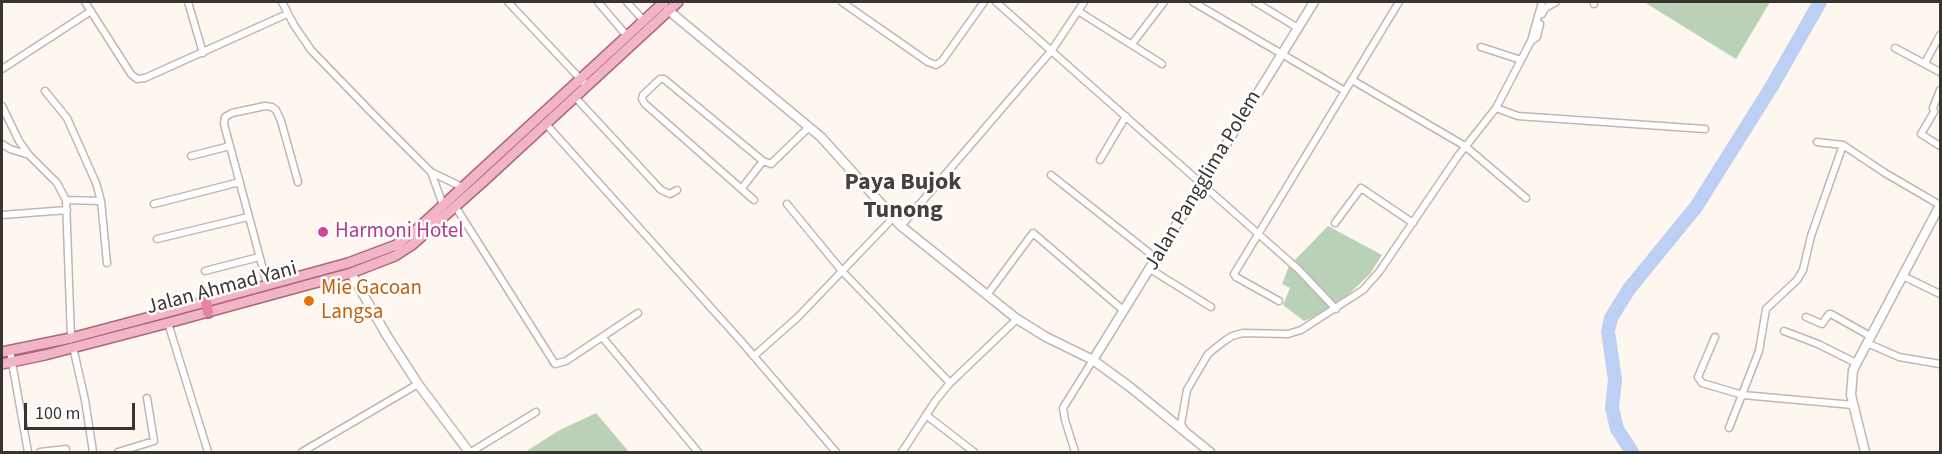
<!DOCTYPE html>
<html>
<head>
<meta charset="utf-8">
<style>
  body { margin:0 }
  #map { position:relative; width:1942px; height:454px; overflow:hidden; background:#fef7ef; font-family:"Source Sans 3",sans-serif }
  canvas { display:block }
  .frame { position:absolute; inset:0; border:3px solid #383531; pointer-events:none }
  .scale { position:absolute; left:24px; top:403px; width:111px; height:27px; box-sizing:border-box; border:3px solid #383531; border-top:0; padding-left:8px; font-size:18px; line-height:21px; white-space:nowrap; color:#383531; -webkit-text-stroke:4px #fff; paint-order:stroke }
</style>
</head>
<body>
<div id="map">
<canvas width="1942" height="454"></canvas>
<div class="frame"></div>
<div class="scale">100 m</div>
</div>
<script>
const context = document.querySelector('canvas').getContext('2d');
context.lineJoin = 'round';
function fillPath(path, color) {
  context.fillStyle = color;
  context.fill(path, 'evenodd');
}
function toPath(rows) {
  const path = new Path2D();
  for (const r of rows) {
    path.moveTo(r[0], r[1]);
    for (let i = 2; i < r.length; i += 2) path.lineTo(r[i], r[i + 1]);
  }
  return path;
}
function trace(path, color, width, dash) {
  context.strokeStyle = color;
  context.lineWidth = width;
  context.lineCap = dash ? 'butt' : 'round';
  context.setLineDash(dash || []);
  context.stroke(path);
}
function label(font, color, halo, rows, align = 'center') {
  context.font = font + ' "Source Sans 3",sans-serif';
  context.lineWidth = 5;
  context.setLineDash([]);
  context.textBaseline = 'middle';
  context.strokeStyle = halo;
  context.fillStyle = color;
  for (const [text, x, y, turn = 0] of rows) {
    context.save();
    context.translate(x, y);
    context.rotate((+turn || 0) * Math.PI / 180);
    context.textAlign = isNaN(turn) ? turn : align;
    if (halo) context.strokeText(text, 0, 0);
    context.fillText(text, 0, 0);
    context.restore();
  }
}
fillPath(toPath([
  [1644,2,1770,2,1736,59],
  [1328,226,1382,255,1370,274,1350,293,1328,310,1304,321,1283,305,1290,288,1282,284,1289,266],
  [596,413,629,452,525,452,558,431]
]), '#b9d1b6');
trace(toPath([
  [1632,452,1617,429,1612,408,1615,380,1608,331,1611,318,1629,289,1696,207,1772,86,1820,2]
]), '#bdcff3', 14);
const street = toPath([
  [85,2,131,74,137,79,145,78,287,14],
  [188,2,203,53],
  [282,2,294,25,311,50,371,112,431,172,462,187],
  [508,2,587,86],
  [598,2,627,36],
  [627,2,644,21],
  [842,2,928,62,936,65,942,61,984,2],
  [996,2,1298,269,1336,309],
  [1193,2,1345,91],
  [1255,2,1298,28],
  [1594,4,1594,2],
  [1078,11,1162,64],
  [1542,14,1545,8,1556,2],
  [1531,41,1537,37,1540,24],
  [1132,44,1164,2],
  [1481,47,1521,60],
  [1895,48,1940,72],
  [1925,63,1940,35],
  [2,69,91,11],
  [1352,80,1465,146,1526,198],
  [1940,90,1933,108,1934,112,1921,134,1940,146],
  [45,91,67,118,96,183,101,201],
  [575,97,661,190,670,194,677,190],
  [2,106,19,141,29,155,57,183,66,200,71,338],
  [1496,108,1518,116,1705,129],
  [545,123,740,340,836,452],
  [1817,142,1843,145,1885,173,1940,205],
  [2,144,10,149,29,155],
  [191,156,230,146],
  [1100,160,1126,116],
  [431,172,443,205],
  [1051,175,1157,259],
  [742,188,763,161],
  [66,200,101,201,107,263],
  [754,200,645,104,642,99,643,95,660,79,664,79,763,161,771,164,809,127],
  [154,204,240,182],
  [787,204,842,271,950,383],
  [455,206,555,364,566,361,638,313],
  [2,215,67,210],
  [1335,223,1361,188,1413,223],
  [901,226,1052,50,1084,2],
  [157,239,248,217],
  [1150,269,1211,307],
  [205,271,259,257],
  [1903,276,1940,294],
  [267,284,224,124,225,117,232,113,265,106,272,107,276,110,281,121,298,182],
  [987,295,1033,233,1124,311],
  [1279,301,1236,277,1234,274,1399,2],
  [1806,317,1822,324,1829,314,1831,314,1870,336],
  [168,323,208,452],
  [1784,331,1818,344,1856,363],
  [1715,337,1698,377,1702,383,1743,395,1853,405],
  [603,338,698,452],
  [1867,343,1899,357,1940,364],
  [73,347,85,400,93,452],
  [10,351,28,452],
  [754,356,798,317,893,218],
  [926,415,974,452],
  [1729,428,1759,351,1766,309,1797,280,1803,270,1811,236,1843,145],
  [1184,429,1181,424,1187,390,1208,354,1223,342,1232,336,1243,333,1288,334,1301,330,1363,290,1379,272,1458,156,1496,108,1531,41,1542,2],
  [40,452,66,449],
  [118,452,154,441,147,398],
  [302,452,418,384],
  [471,452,536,412],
  [902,452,936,400,950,383,1017,319],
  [1075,452,1065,420,1063,408,1093,360]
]);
const secondary = toPath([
  [668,10,821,137,901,226,1017,319,1046,337,1093,360,1130,387,1210,452],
  [351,273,387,336,418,384,469,452],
  [1093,360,1314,2],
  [1865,452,1851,395,1853,370,1940,205]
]);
const primary = toPath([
  [2,352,71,338,165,313,348,263,396,245,415,231,664,2],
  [2,364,45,355,168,323,351,273,395,256,412,245,484,181,678,2]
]);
const highway = toPath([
  [206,302,208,312]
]);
trace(street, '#c0b7ae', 9);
trace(secondary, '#c0b7ae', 11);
trace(primary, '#ac6878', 12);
trace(highway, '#ac6878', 14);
trace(street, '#fff', 6);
trace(secondary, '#fff', 8);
trace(primary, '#f2b5c5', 9);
trace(highway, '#ea839e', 10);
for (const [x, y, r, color] of [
  [323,232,6,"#d1479c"],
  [309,301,6,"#e8710a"]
]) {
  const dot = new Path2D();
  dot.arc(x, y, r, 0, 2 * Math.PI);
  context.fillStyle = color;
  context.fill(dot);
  trace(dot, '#fff', 2);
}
label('21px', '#383531', '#fff', [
  ["Jalan Pangglima Polem",1204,181,-59],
  ["Jalan Ahmad Yani",222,289,-15]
]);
label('21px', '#b23c85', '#fff', [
  ["Harmoni Hotel",335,232]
], 'left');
label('21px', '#c56008', '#fff', [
  ["Mie Gacoan",321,289],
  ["Langsa",321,313]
], 'left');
label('bold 24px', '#484139', '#fff', [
  ["Paya Bujok",903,184],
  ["Tunong",903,212]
]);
</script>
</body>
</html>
